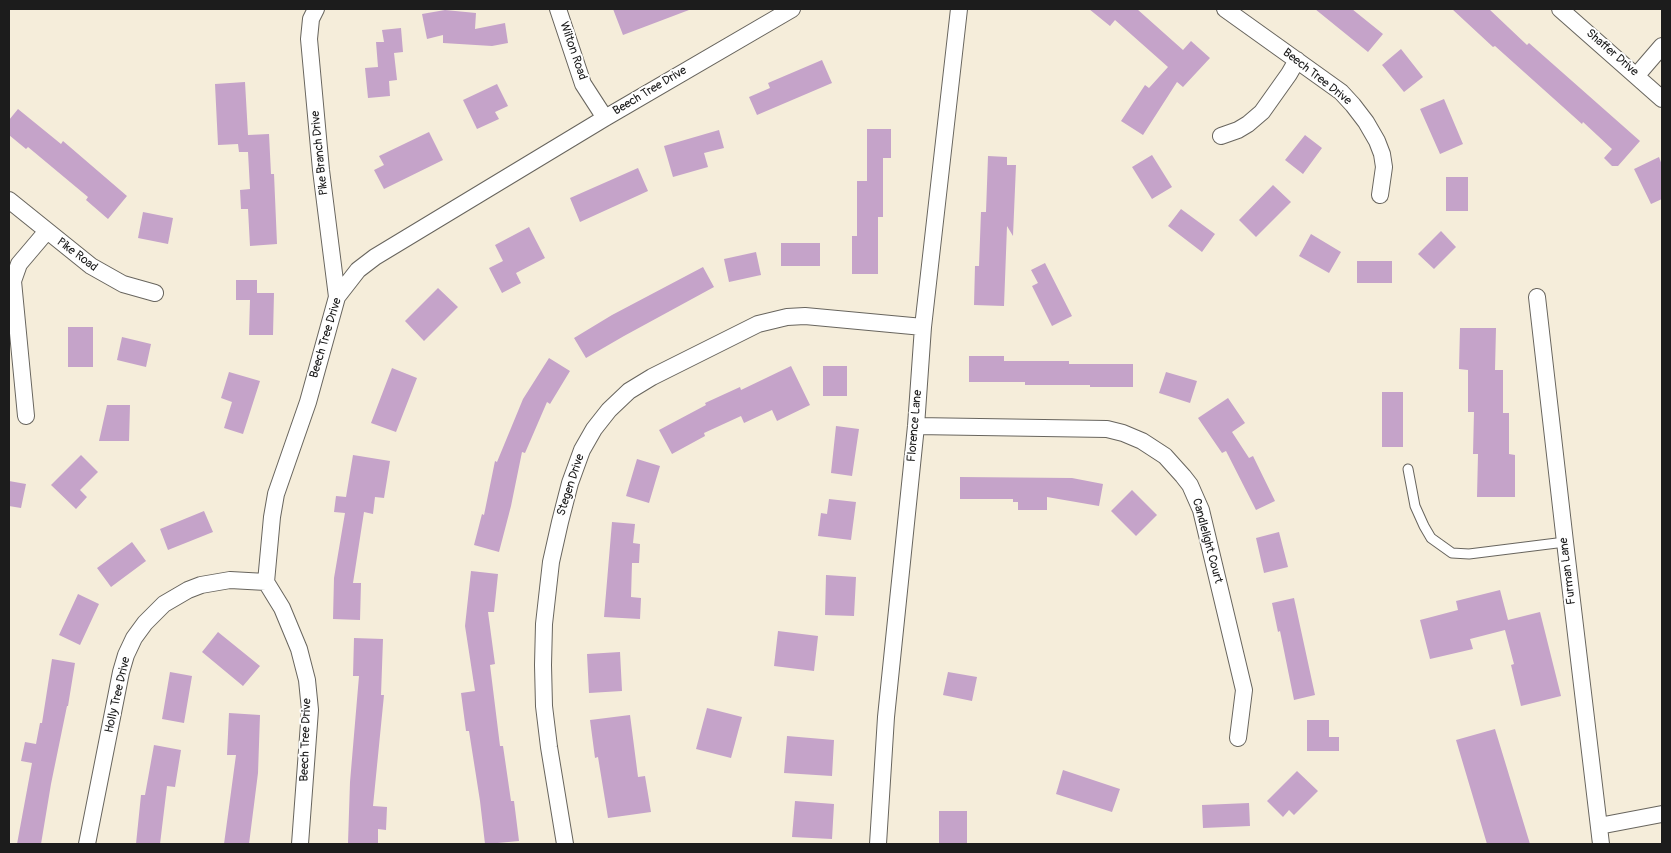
<!DOCTYPE html>
<html>
<head>
<meta charset="utf-8">
<style>
  body { margin:0 }
  #map { position:relative; width:1671px; height:853px; overflow:hidden; background:#f5edda; font-family:Pangolin,sans-serif }
  canvas { display:block }
  .frame { position:absolute; inset:0; border:10px solid #1c1c1c; pointer-events:none }
</style>
</head>
<body>
<div id="map">
<canvas width="1671" height="853"></canvas>
<div class="frame"></div>
</div>
<script>
const context = document.querySelector('canvas').getContext('2d');
context.lineJoin = 'round';
function fillPath(path, color) {
  context.fillStyle = color;
  context.fill(path, 'evenodd');
}
function toPath(rows) {
  const path = new Path2D();
  for (const r of rows) {
    path.moveTo(r[0], r[1]);
    for (let i = 2; i < r.length; i += 2) path.lineTo(r[i], r[i + 1]);
  }
  return path;
}
function trace(path, color, width, dash) {
  context.strokeStyle = color;
  context.lineWidth = width;
  context.lineCap = dash ? 'butt' : 'round';
  context.setLineDash(dash || []);
  context.stroke(path);
}
function label(font, color, halo, rows, align = 'center') {
  context.font = font + ' Pangolin,sans-serif';
  context.lineWidth = 4;
  context.setLineDash([]);
  context.textBaseline = 'middle';
  context.strokeStyle = halo;
  context.fillStyle = color;
  for (const [text, x, y, turn = 0] of rows) {
    context.save();
    context.translate(x, y);
    context.rotate((+turn || 0) * Math.PI / 180);
    context.textAlign = isNaN(turn) ? turn : align;
    if (halo) context.strokeText(text, 0, 0);
    context.fillText(text, 0, 0);
    context.restore();
  }
}
fillPath(toPath([
  [613,9,689,9,689,10,623,35],
  [1089,9,1137,9,1183,50,1191,41,1210,58,1183,87,1177,82,1143,135,1121,121,1145,85,1149,88,1168,67,1115,20,1110,26],
  [1315,9,1352,9,1383,34,1368,52],
  [1452,9,1489,9,1527,45,1529,43,1640,141,1618,166,1612,166,1604,158,1612,149,1583,122,1582,124,1495,46,1493,47],
  [445,10,476,13,475,29,505,23,508,43,492,46,443,43,443,35,427,39,422,14],
  [401,28,403,52,394,53,397,80,389,81,390,96,368,98,365,68,378,67,376,42,384,42,382,30],
  [1401,49,1423,77,1404,92,1382,65],
  [822,60,832,83,757,115,749,97,770,88,768,83],
  [245,82,248,135,269,134,271,174,274,174,277,244,250,246,248,209,241,209,240,190,250,189,248,152,239,152,238,144,218,145,215,84],
  [497,84,508,106,495,112,499,119,477,129,463,100],
  [1444,99,1463,144,1440,154,1420,109],
  [18,109,61,144,63,141,127,196,108,219,86,200,88,197,28,147,26,149,9,135,9,120],
  [867,129,891,129,891,158,883,158,883,217,878,217,878,274,852,274,852,236,857,236,857,181,867,181],
  [719,130,724,148,704,153,708,167,673,177,664,146],
  [429,132,443,160,384,189,374,170,384,165,379,156],
  [1305,135,1322,148,1303,174,1285,160],
  [1152,155,1172,187,1152,199,1132,167],
  [988,156,1007,157,1007,165,1016,165,1013,236,1007,226,1004,306,974,305,975,266,979,266,981,212,986,212],
  [1659,157,1662,165,1662,199,1651,204,1634,169],
  [638,168,648,191,580,222,570,198],
  [1446,177,1468,177,1468,211,1446,211],
  [1273,185,1291,202,1256,237,1239,220],
  [1181,209,1215,234,1202,252,1168,226],
  [143,212,173,218,168,244,138,238],
  [529,227,545,258,516,273,521,283,502,293,489,268,503,261,495,245],
  [1441,231,1456,247,1434,269,1418,254],
  [1311,234,1341,252,1329,273,1299,256],
  [781,243,820,243,820,266,781,266],
  [756,252,761,275,729,282,724,259],
  [1357,261,1392,261,1392,283,1357,283],
  [1045,263,1072,316,1052,326,1032,286,1038,283,1031,270],
  [703,267,714,287,624,336,586,358,574,338,612,315],
  [236,280,257,280,257,293,274,293,273,335,249,335,250,300,236,300],
  [438,288,458,307,424,341,405,321],
  [68,327,93,327,93,367,68,367],
  [1460,328,1496,328,1495,370,1503,370,1503,413,1509,413,1509,454,1515,455,1515,497,1477,497,1478,454,1473,454,1474,412,1468,412,1468,370,1459,369],
  [122,337,151,344,146,367,117,360],
  [969,356,1004,356,1004,361,1069,361,1069,364,1133,364,1133,387,1090,387,1090,385,1025,385,1025,382,969,382],
  [549,358,570,371,550,404,547,402,525,453,522,452,511,506,499,552,474,545,482,514,484,515,495,461,497,462,523,399],
  [791,366,810,405,777,421,772,410,744,423,741,416,704,433,705,436,672,454,659,430,706,405,705,403,740,387,741,390],
  [823,366,847,366,847,396,823,396],
  [392,368,417,378,396,432,371,423],
  [229,372,260,381,243,434,224,428,232,402,221,398],
  [1166,372,1197,381,1190,403,1159,393],
  [1382,392,1403,392,1403,447,1382,447],
  [1228,398,1245,423,1232,432,1249,458,1253,456,1275,501,1256,510,1226,451,1222,453,1198,418],
  [107,405,130,405,129,441,99,441],
  [836,426,859,429,852,476,831,473],
  [81,455,98,472,80,490,87,497,76,509,51,485],
  [353,455,390,461,384,498,375,497,373,514,364,512,353,583,361,583,360,620,333,619,334,578,345,513,334,512,336,496,346,497],
  [637,459,660,466,649,503,626,496],
  [960,477,1072,478,1103,484,1099,506,1047,497,1047,510,1018,510,1018,502,1013,502,1013,499,960,499],
  [9,481,26,484,21,508,9,506],
  [1132,490,1157,515,1136,536,1111,511],
  [829,499,856,502,851,540,818,536,821,513,827,514],
  [204,511,213,532,168,550,160,529],
  [612,522,635,524,633,543,640,544,639,563,632,563,631,597,641,598,640,619,604,617],
  [1279,532,1288,567,1264,573,1256,538],
  [132,542,146,561,111,587,97,568],
  [471,571,498,574,494,612,488,612,495,664,490,665,500,746,503,746,511,801,514,801,519,841,487,844,485,844,480,801,469,731,466,731,461,693,475,691,465,626],
  [826,575,856,577,854,616,825,615],
  [1500,590,1508,620,1540,612,1561,696,1521,706,1511,665,1514,664,1505,630,1470,639,1473,649,1430,659,1420,620,1458,610,1456,601],
  [78,594,99,604,80,645,59,635],
  [1294,598,1315,695,1294,700,1280,631,1278,632,1272,603],
  [778,631,818,636,814,671,774,666],
  [218,632,260,666,243,686,202,652],
  [354,638,383,639,381,695,384,695,373,806,387,807,386,830,378,829,378,844,348,843,350,782,359,676,353,676],
  [620,652,622,691,589,693,587,654],
  [52,659,75,663,68,706,67,706,51,784,41,844,17,844,32,763,21,761,25,742,36,744,40,723,42,723],
  [170,672,192,676,184,723,162,719],
  [948,672,977,677,972,701,943,695],
  [707,708,742,717,731,758,696,749],
  [229,713,260,715,258,773,249,844,224,844,236,755,227,755],
  [630,715,638,777,645,776,651,812,608,818,598,757,595,758,590,720],
  [1307,720,1329,720,1329,737,1339,737,1339,751,1307,751],
  [1495,729,1530,844,1487,844,1456,740],
  [787,736,834,740,832,776,784,773],
  [154,745,181,750,175,787,167,786,160,844,136,844,141,795,145,795],
  [1063,770,1120,789,1112,812,1056,794],
  [1297,771,1318,791,1294,815,1289,810,1283,817,1267,801],
  [795,801,834,804,832,839,792,837],
  [1249,803,1250,826,1203,828,1202,805],
  [939,811,967,811,967,844,939,844]
]), '#c5a3c9');
const lane = toPath([
  [1408,469,1415,506,1424,526,1431,538,1452,553,1469,554,1565,542]
]);
const street = toPath([
  [316,9,311,19,309,39,321,170,337,297],
  [558,9,583,84,605,118],
  [1225,9,1341,92,1353,105,1366,122,1377,141,1382,154,1384,167,1380,195],
  [1560,9,1662,99],
  [1637,75,1662,46],
  [1221,136,1238,130,1248,124,1262,112,1289,74,1297,60],
  [9,200,91,266,123,284,155,293],
  [1537,297,1565,542,1601,844],
  [26,416,13,281,19,264,47,231],
  [916,426,1107,429,1123,433,1142,441,1165,456,1183,476,1190,485,1201,510,1244,690,1238,738],
  [1599,826,1662,814],
  [87,844,121,672,126,655,134,638,145,623,164,604,188,590,201,585,230,580,266,582],
  [300,844,310,710,307,680,299,649,282,608,266,582,272,517,276,494,308,402,337,297,358,270,375,257,605,118,792,9],
  [565,844,549,747,544,706,543,665,544,624,551,562,560,522,570,483,582,450,594,429,609,410,629,391,652,377,758,324,787,317,805,316,923,327],
  [878,844,886,717,916,426,923,327,959,9]
]);
trace(lane, '#68655e', 11);
trace(street, '#68655e', 18);
trace(lane, '#fff', 9);
trace(street, '#fff', 16);
label('12px', '#1c1c1c', '#fff', [
  ["Wilton Road",573,51,71],
  ["Shaffer Drive",1612,53,41],
  ["Beech Tree Drive",1317,77,38],
  ["Beech Tree Drive",650,91,-31],
  ["Pike Branch Drive",320,153,-96],
  ["Pike Road",77,255,37],
  ["Beech Tree Drive",326,338,-73],
  ["Florence Lane",915,426,-85],
  ["Stegen Drive",571,485,-72],
  ["Candlelight Court",1207,541,75],
  ["Furman Lane",1568,571,-97],
  ["Holly Tree Drive",118,695,-77],
  ["Beech Tree Drive",306,740,-88]
]);
</script>
</body>
</html>
